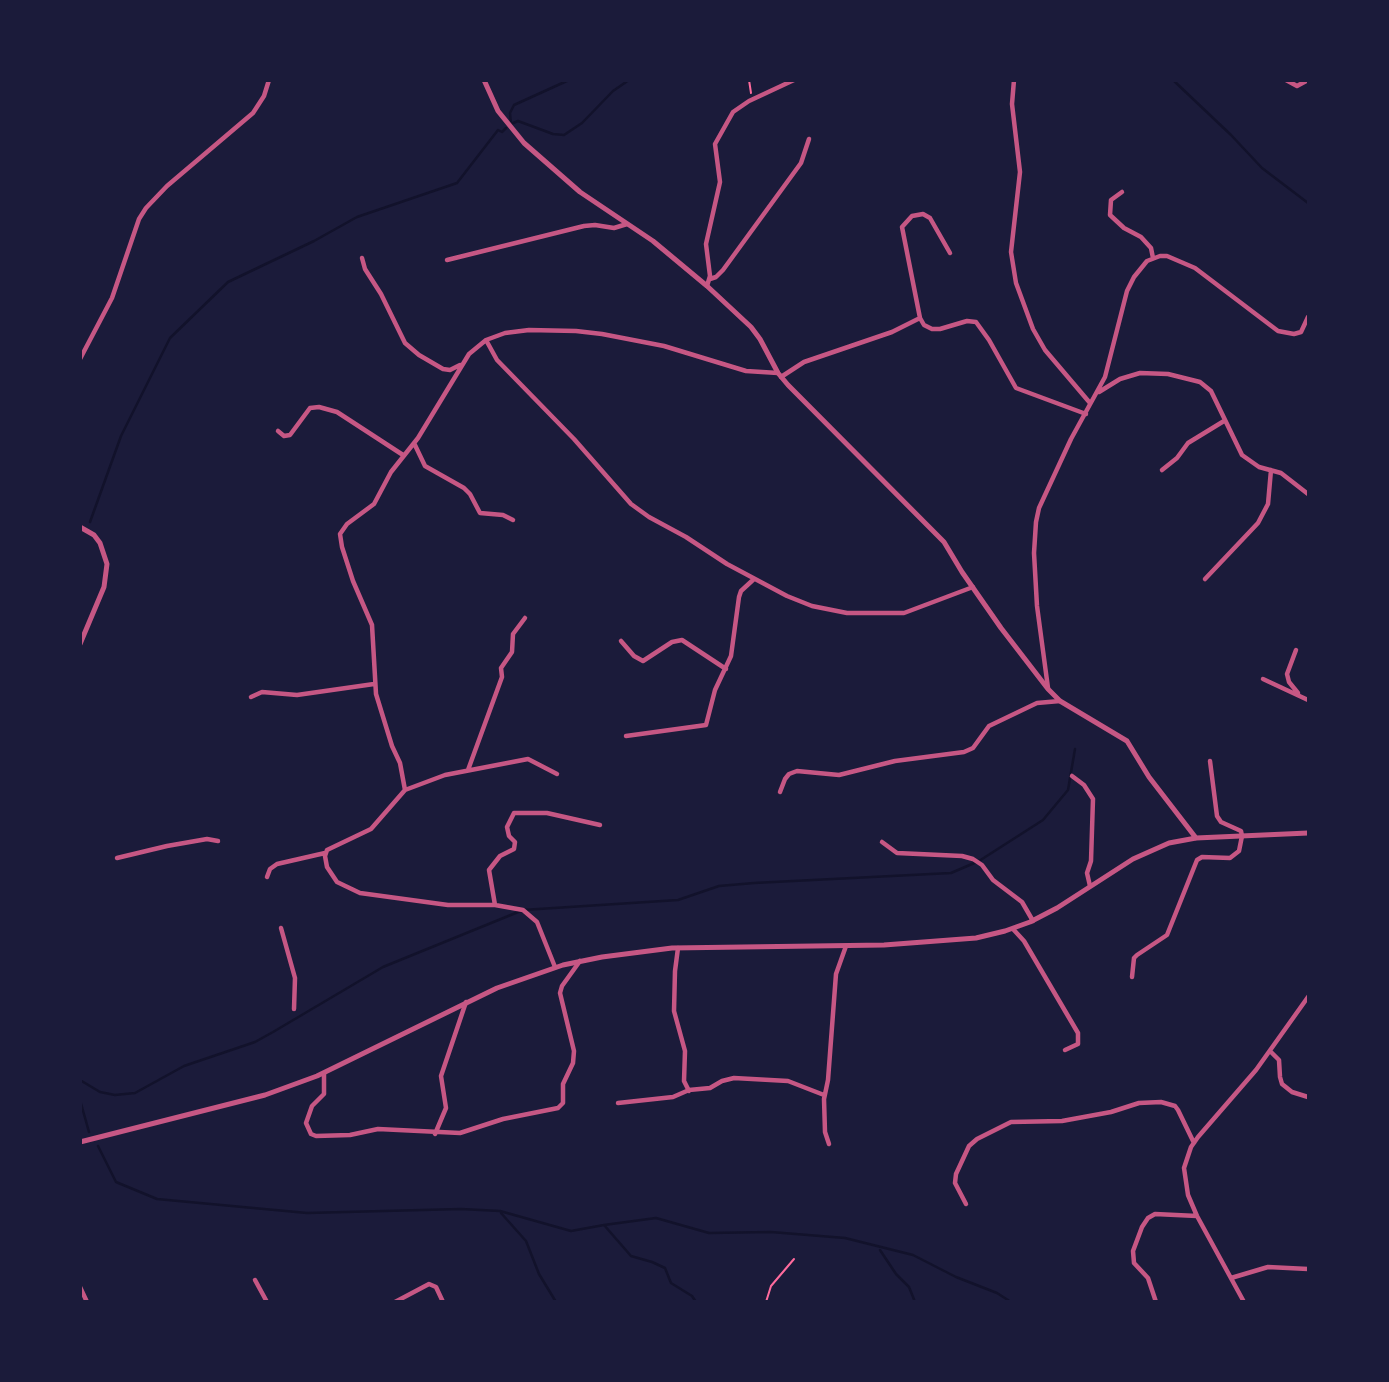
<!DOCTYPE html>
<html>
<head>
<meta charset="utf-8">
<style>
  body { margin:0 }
  #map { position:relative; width:1389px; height:1382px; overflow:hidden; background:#1b1b3a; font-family:"PT Sans Narrow",sans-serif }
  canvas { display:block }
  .frame { position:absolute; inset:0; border:82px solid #1b1b3a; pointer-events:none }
</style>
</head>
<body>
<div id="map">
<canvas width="1389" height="1382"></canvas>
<div class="frame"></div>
</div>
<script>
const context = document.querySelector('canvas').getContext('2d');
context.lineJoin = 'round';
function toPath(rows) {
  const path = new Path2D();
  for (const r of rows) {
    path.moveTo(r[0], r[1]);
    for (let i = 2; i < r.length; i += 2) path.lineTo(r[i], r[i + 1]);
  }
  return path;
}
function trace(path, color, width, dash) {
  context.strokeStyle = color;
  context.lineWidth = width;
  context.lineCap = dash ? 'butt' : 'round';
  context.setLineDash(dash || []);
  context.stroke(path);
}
trace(toPath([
  [569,80,514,105,510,113,511,124,518,121,553,134,564,135,582,123,613,91,629,80],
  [1173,80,1231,135,1262,168,1308,203],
  [90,522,121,436,170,338,228,282,314,241,357,217,457,183,498,130,502,132,506,128],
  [80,1080,100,1092,115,1095,135,1093,184,1066,255,1042,273,1032,383,967,523,910,678,900,719,886,754,883,951,873,979,861,1043,820,1068,790,1075,749],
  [80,1100,89,1132],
  [98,1146,116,1182,157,1199,307,1213,461,1209,500,1211,571,1231,604,1225,656,1218,709,1233,771,1232,845,1238,913,1255,956,1277,997,1293,1011,1302],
  [501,1213,526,1241,539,1274,556,1302],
  [604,1225,631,1256,652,1262,665,1268,671,1283,692,1296,696,1302],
  [880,1250,896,1274,909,1287,915,1302]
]), '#12122b', 2.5);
trace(toPath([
  [749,80,751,93],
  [766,1302,771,1286,794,1259]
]), '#ff6b9d', 2);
trace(toPath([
  [1014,80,1012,104,1020,172,1011,252,1016,283,1033,329,1045,350,1090,403],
  [1286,80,1297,86,1308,80],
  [1122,192,1111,200,1110,215,1124,228,1141,237,1151,248,1153,258],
  [950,253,930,218,923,214,912,216,902,227,920,318,924,325,932,329,940,329,967,321,976,322,989,340,1016,388,1086,414],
  [362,258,365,269,381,294,405,343,419,355,443,369,450,370,460,365],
  [447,260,584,226,595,225,614,228,627,224],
  [710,279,716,277,723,270,801,163,809,139],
  [707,286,710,276,706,244,720,182,715,144,733,112,749,101,794,80],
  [486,340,497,360,574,439,631,504,649,517,686,537,727,564,787,596,812,606,847,613,904,613,973,587],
  [80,359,112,298,139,219,146,208,167,186,253,113,264,96,269,80],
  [781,377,804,362,892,332,920,318],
  [1099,392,1120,379,1140,373,1168,374,1200,382,1211,391,1242,455,1259,467,1281,473,1308,494],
  [278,431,284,436,290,435,310,408,319,407,337,412,403,455],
  [414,443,425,466,464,488,470,494,480,513,503,515,513,520],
  [1162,470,1177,458,1188,443,1224,421],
  [1205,579,1258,523,1268,504,1271,470],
  [621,641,634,656,643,661,672,642,682,640,726,669],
  [1296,650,1287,674,1289,682,1298,693],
  [1263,679,1308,700],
  [1048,688,1037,606,1034,553,1036,522,1039,508,1071,439,1105,377,1127,291,1134,277,1147,261,1160,256,1167,256,1195,268,1278,331,1294,334,1301,332,1308,317],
  [251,697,262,692,297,695,374,684],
  [626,736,706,725,715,690,731,656,739,597,741,591,754,579],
  [468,770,502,677,501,668,512,652,513,634,525,618],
  [1072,776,1084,785,1093,799,1091,861,1087,873,1090,886],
  [405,790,400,763,392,746,376,694,372,625,353,581,342,547,340,534,347,524,374,504,391,472,418,438,469,354,486,340,505,333,529,330,576,331,602,334,664,346,746,371,778,373],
  [780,792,785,779,789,774,797,771,839,775,895,761,964,752,973,748,989,726,1037,703,1060,701],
  [882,842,897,853,962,856,973,859,982,865,993,880,1022,902,1033,921],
  [117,858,167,846,207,839,218,841],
  [267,877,270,869,277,864,325,853],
  [495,905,489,870,500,856,514,849,515,842,509,836,507,827,514,813,547,813,600,825],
  [281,928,295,978,294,1009],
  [1013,929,1024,941,1078,1033,1078,1044,1065,1050],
  [678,948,675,971,674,1011,685,1051,684,1081,689,1091],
  [555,967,537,922,523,910,495,905,448,905,360,893,337,882,327,867,325,856,327,850,371,829,405,790,445,775,528,759,557,774],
  [1132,977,1134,958,1137,955,1167,935,1197,860,1202,857,1230,858,1239,851,1242,836,1241,831,1221,822,1217,816,1210,761],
  [1270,1051,1279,1060,1280,1077,1282,1084,1292,1092,1308,1097],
  [324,1073,324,1094,312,1106,306,1123,311,1134,316,1136,350,1135,378,1129,460,1133,503,1119,558,1108,563,1103,563,1084,573,1063,574,1051,560,993,562,986,580,961],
  [618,1103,673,1097,689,1090,710,1088,722,1081,734,1078,788,1081,824,1095],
  [435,1134,446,1108,441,1076,466,1002],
  [829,1144,825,1132,824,1099,828,1080,836,974,846,946],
  [966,1204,955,1183,956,1174,969,1146,977,1139,1011,1122,1062,1121,1111,1112,1139,1103,1161,1102,1175,1106,1178,1110,1194,1143],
  [1231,1278,1268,1267,1308,1269],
  [255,1280,267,1302],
  [80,1287,87,1302],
  [395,1302,429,1284,436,1287,443,1302],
  [1156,1302,1148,1278,1134,1263,1133,1251,1142,1227,1148,1218,1155,1214,1197,1216],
  [1244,1302,1197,1216,1188,1195,1184,1168,1191,1147,1198,1137,1256,1070,1308,997]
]), '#c65784', 4.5);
trace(toPath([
  [484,80,498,111,524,143,580,192,653,241,707,286,751,327,760,339,778,373,788,385,944,542,962,572,1001,628,1048,689,1060,701,1127,741,1149,777,1196,838],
  [80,527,94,535,100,543,107,564,104,587,80,644],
  [80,1142,265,1095,317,1076,497,988,563,965,602,957,672,948,884,945,976,938,1005,931,1030,922,1057,908,1133,859,1169,843,1196,838,1308,833]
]), '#c65784', 5);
</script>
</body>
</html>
